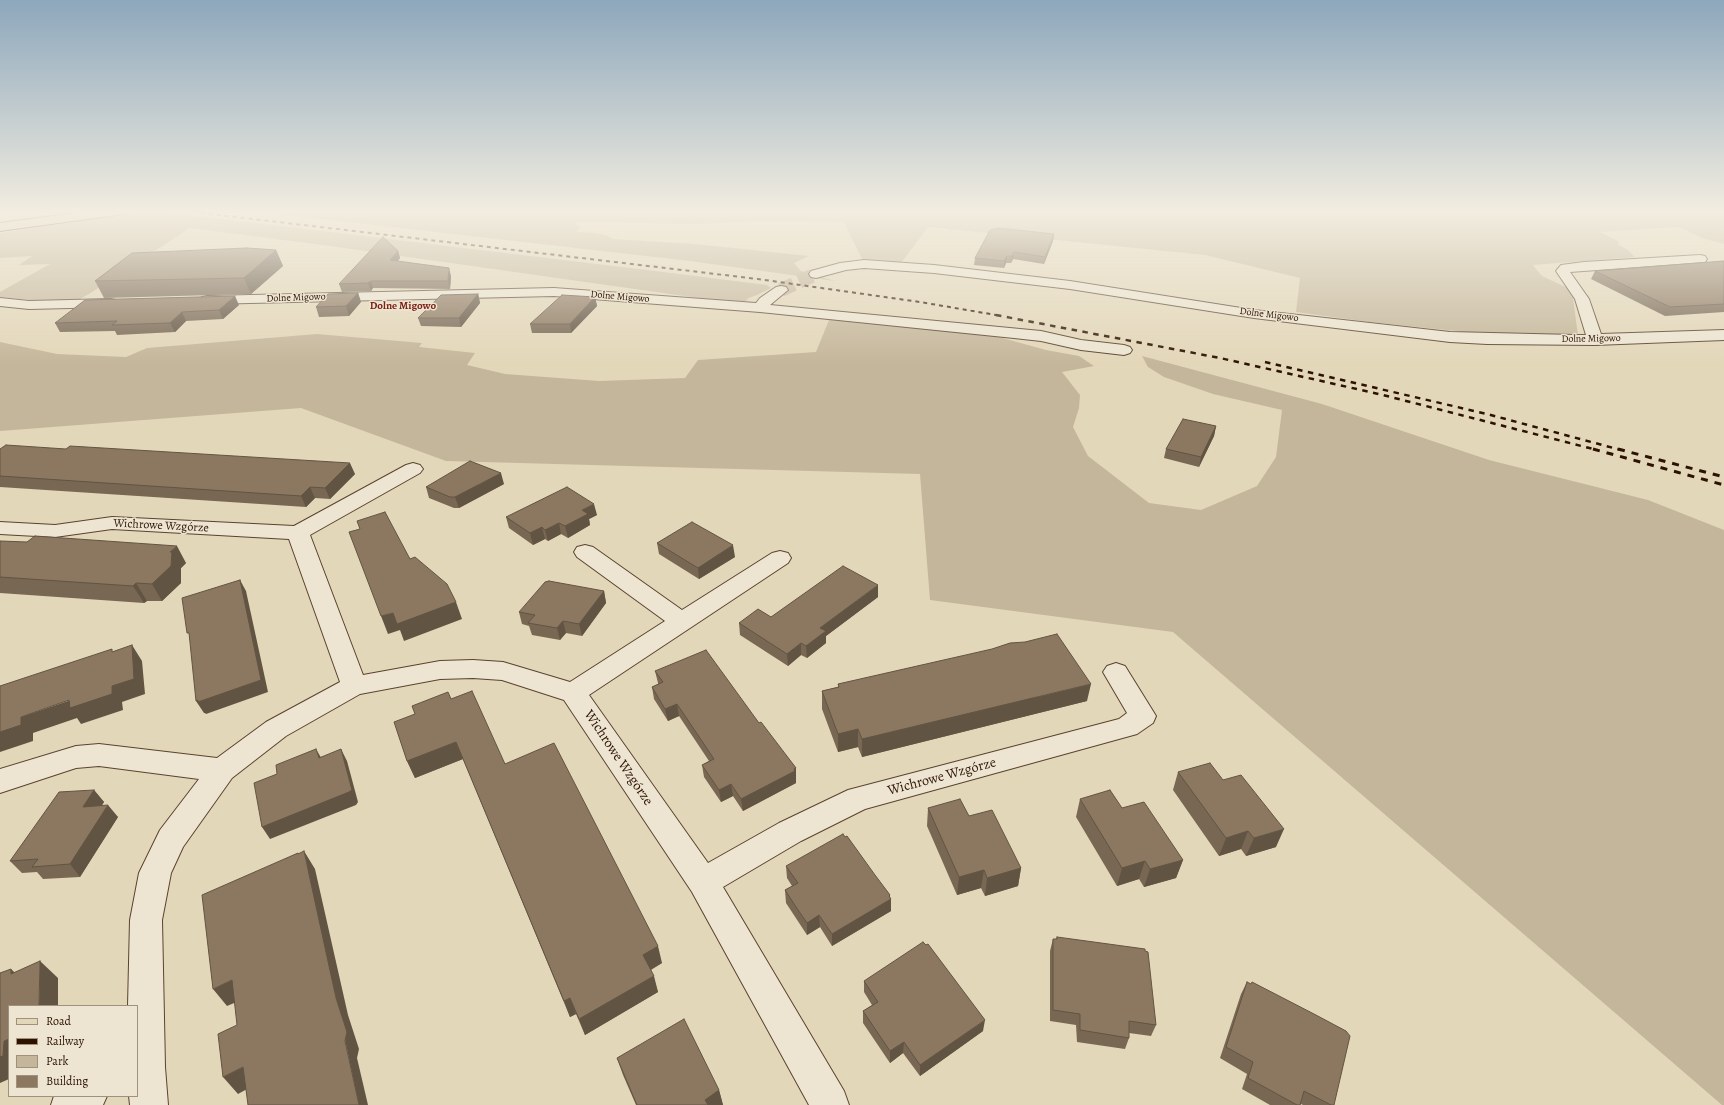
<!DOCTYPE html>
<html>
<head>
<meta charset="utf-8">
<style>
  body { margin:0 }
  #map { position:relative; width:1724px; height:1105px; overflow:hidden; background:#e3d7b9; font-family:Alegreya,serif }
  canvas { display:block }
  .legend { position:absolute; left:8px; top:1005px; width:130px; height:92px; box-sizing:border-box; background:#ede5d2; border:1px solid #a0917e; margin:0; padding:5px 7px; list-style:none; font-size:12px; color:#2d1200 }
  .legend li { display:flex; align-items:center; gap:8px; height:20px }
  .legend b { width:20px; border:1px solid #a0917e }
</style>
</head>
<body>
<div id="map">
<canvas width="1724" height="1105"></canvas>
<ul class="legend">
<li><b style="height:5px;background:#e3d7b9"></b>Road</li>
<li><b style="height:5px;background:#2d1200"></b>Railway</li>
<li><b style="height:11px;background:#c4b69a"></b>Park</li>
<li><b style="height:11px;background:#8c7860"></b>Building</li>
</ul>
</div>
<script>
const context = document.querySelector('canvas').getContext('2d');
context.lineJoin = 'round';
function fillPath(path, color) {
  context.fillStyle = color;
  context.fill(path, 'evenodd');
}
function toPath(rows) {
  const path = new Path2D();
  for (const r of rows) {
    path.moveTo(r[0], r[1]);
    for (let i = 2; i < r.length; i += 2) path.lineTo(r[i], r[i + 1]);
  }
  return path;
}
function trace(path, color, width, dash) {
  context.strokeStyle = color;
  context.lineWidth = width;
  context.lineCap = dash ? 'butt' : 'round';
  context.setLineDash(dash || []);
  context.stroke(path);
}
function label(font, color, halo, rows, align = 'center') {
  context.font = font + ' Alegreya,serif';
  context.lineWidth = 3;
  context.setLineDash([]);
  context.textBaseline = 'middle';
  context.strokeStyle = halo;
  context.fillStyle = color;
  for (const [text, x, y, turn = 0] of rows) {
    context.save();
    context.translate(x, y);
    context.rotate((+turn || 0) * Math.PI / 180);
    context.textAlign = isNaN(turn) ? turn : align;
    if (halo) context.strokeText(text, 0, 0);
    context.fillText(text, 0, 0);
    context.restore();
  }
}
fillPath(toPath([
  [148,210,672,273,767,285,771,288,757,295,746,299,749,300,739,302,720,301,323,245,190,228,89,294,78,300,30,300,0,297,0,292,50,264,19,265,32,256,0,258,0,233],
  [242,210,1724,210,1724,244,1702,238,1679,227,1600,232,1618,241,1619,245,1628,250,1635,257,1533,265,1542,276,1572,290,1578,336,1555,336,1466,332,1369,322,1296,312,1300,278,1205,255,928,227,901,263,862,259,844,222,769,221,691,224,597,222,579,222,575,224,581,227,576,232,596,233,606,235,613,239,695,244,809,256,794,263,801,271,835,281,690,261],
  [829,320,944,329,999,337,1046,350,1079,356,1094,366,1062,372,1080,395,1079,408,1073,427,1088,456,1149,503,1201,510,1257,486,1276,457,1282,410,1213,394,1164,377,1148,367,1142,356,1322,404,1489,460,1648,500,1724,530,1724,1105,1722,1105,1173,632,930,600,920,474,446,461,301,408,0,431,0,342,57,354,126,357,147,348,317,334,422,343,419,347,475,353,467,365,505,374,599,381,685,378,698,360,816,352]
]), '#c4b69a');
trace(toPath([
  [781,290,816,274]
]), '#bfb094', 14, [14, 6]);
const minor = toPath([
  [1700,255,1705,256,1707,259,1705,262,1570,272,1589,299,1601,334,1724,330,1724,340,1595,345,1487,344,1450,342,1254,318,1070,289,934,273,864,268,846,270,816,278,811,277,809,274,811,271,840,263,864,260,934,265,1070,281,1254,310,1450,332,1574,335,1586,335,1575,299,1556,271,1561,265,1584,262,1700,255],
  [781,286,786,287,788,290,770,305,1041,331,1081,340,1124,345,1130,347,1132,350,1130,353,1124,355,1081,350,1041,341,1014,338,760,312,554,296,207,304,202,303,200,300,202,297,207,296,554,288,756,303,760,298,776,287,781,286],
  [0,298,29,301,111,299,116,300,118,303,116,306,111,307,29,309,0,306,0,298],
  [413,463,420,465,423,469,420,473,310,535,363,675,440,661,473,660,503,662,570,682,665,621,577,557,574,552,577,547,585,545,593,547,682,610,772,553,780,551,788,553,791,558,788,563,589,695,708,863,779,823,848,790,1119,719,1127,713,1103,672,1107,666,1116,663,1125,666,1156,716,1153,723,1137,734,865,809,801,841,723,887,844,1091,849,1105,809,1105,692,892,564,700,502,680,473,678,440,679,360,694,286,736,232,778,183,847,171,873,162,920,165,1067,168,1105,130,1105,129,1096,137,1096,137,1006,128,1006,130,920,139,873,160,830,199,779,99,766,76,768,0,793,0,769,76,746,99,744,217,758,266,722,340,682,289,539,112,529,55,537,0,534,0,522,55,525,112,517,294,526,406,465,413,463],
  [54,1096,107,1096,103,1105,51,1105,54,1096]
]);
const major = toPath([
  [98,210,130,210,128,213,124,214,0,231,0,223,98,210]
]);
trace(minor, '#5a432e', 2);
trace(major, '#2d1200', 2);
fillPath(minor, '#ede5d2');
fillPath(major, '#e3d7b9');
trace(toPath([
  [177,210,758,279,920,302,1002,316]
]), '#2d1200', 2, [4, 4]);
trace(toPath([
  [996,315,1220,358,1383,395,1597,450],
  [1265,362,1487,414,1621,450]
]), '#2d1200', 2.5, [5.5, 5.5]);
trace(toPath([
  [1593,449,1724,485],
  [1618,449,1724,477]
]), '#2d1200', 3, [7, 7]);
fillPath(toPath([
  [1054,234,1053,241,1044,264,1013,259,1011,263,1006,263,1004,268,974,265,975,258],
  [276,250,283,266,251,294,104,298,95,281],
  [398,251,400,258,398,261,451,276,450,289,373,288,371,291,342,292,339,284],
  [1724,261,1724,312,1665,316,1591,279,1595,271],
  [358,293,361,302,349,316,319,317,316,307],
  [478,294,480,303,461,327,421,326,418,318],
  [595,297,597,306,571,333,532,333,530,324],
  [239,305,223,319,186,321,175,332,117,335,115,331,60,332,55,323],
  [1216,426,1214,436,1199,467,1164,458,1166,449],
  [0,449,355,474,330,499,315,498,306,507,0,487],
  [504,484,459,508,454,508,429,498,426,487],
  [597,515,589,519,590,525,568,538,561,534,548,541,545,539,533,545,509,528,506,517],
  [0,541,186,563,181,568,181,583,162,601,147,601,144,603,0,593],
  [657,543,735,557,699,579,659,554],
  [604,591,606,603,582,636,566,633,560,640,532,635,529,626,522,624,519,612],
  [878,597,826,636,826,643,807,658,801,655,788,666,740,635,739,623],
  [655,671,759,723,796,768,796,783,743,811,733,796,721,802,704,777,702,765,709,761,679,716,668,721,654,699,652,687,658,684,658,683],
  [838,684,1087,701,862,757,858,747,838,752,822,709,822,691,838,687],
  [451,699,505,764,662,963,651,970,658,992,585,1035,576,1014,570,1017,463,759,415,778,407,761],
  [1178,772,1276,847,1246,856,1241,849,1219,856,1173,790],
  [94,790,104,802,102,805,118,817,80,877,43,879,37,872,22,873,10,861],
  [1080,799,1122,808,1183,860,1176,878,1144,887,1139,879,1117,886,1076,817],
  [928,808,969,816,1021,868,1018,886,985,896,981,888,957,895,927,826],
  [786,866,890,898,891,899,891,911,832,946,820,927,807,935,786,903,785,890,792,886,787,878],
  [1057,937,1156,1025,1151,1036,1129,1033,1129,1038,1125,1049,1077,1042,1076,1025,1050,1021,1050,951,1053,939,1056,939],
  [864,981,983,1031,920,1076,903,1053,890,1063,863,1023,863,1011,872,1005,864,992],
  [1247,982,1334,1105,1303,1105,1301,1104,1300,1105,1270,1105,1242,1089,1247,1074,1220,1058,1241,994],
  [617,1058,719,1090,723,1105,636,1105,623,1075]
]), '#786753');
fillPath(toPath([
  [1054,234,1053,241,1044,264,1045,257],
  [276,250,283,266,251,294,244,278],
  [398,251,400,258,392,267,390,260],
  [1014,252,1013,259,1011,263,1012,256],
  [1007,256,1006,263,1004,268,1004,261],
  [449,268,451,276,450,289,448,281],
  [371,281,373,288,371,291,368,283],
  [358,293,361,302,349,316,346,306],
  [478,294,480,303,461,327,459,318],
  [235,296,239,305,223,319,219,310],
  [595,297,597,306,571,333,570,324],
  [182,312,186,321,175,332,170,323],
  [1216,426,1214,436,1199,467,1201,457],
  [350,463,355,474,330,499,325,488],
  [501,473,504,484,459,508,455,497],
  [310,487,315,498,306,507,301,496],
  [594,504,597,515,589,519,590,525,568,538,565,526,582,510],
  [559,523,561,534,548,541,545,530],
  [542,527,545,539,533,545,530,533],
  [733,545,735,557,699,579,698,568],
  [177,546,186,563,181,568,181,583,162,601,152,584,170,552],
  [240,580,246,591,268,692,206,714,205,713,204,713,196,701],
  [136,583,147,601,144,603,133,586],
  [878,585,878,597,826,636,826,643,807,658,806,646,820,628],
  [604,591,606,603,582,636,579,624],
  [456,602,462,619,404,641,400,630,388,634,381,616,393,613],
  [563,621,566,633,560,640,557,628],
  [801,643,801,655,788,666,787,654],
  [132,645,142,661,145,694,122,702,123,710,81,724,77,718,33,733,33,741,0,752,0,732,21,717,112,686],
  [1091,684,1087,701,862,757,862,739],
  [677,704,679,716,668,721,665,709],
  [858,729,858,747,838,752,838,734],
  [456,742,463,759,415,778,407,761],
  [316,749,323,761,319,758],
  [341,749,347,761,358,802,356,805,270,839,262,827],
  [796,768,796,783,743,811,741,799],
  [731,784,733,796,721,802,719,790],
  [94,790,104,802,93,819,83,807],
  [108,805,118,817,80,877,70,864],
  [1284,829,1276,847,1246,856,1254,838],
  [1248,831,1241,849,1219,856,1226,838],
  [304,851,315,869,348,1015,359,1049,357,1058,368,1105,359,1105,336,998,298,854,298,853,308,870],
  [1183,860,1176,878,1144,887,1150,869],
  [1145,861,1139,879,1117,886,1122,868],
  [1021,868,1018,886,985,896,987,878],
  [984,870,981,888,957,895,959,877],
  [890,895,890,900,891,899,891,911,832,946,832,934],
  [819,915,820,927,807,935,807,923],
  [658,946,662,963,648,971,643,955],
  [40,961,58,978,58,1006,39,1006],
  [11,969,29,986,11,974],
  [654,976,658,992,585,1035,579,1019],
  [232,980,246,998,227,1006,213,989],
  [570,998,576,1014,570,1017,564,1001],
  [985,1020,983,1031,920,1076,920,1065],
  [9,1039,9,1079,0,1083,0,1057,4,1041],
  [904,1042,903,1053,890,1063,890,1051],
  [243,1067,258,1083,238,1094,223,1077],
  [719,1090,723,1105,706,1105,705,1100]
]), '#625443');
const building = toPath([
  [999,228,1054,234,1045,257,1014,252,1012,256,1007,256,1004,261,975,258,990,230,999,228],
  [383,237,398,251,390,260,449,268,448,281,371,281,368,283,339,284,383,237],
  [247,248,276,250,244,278,95,281,132,253,247,248],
  [1724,261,1724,304,1670,307,1595,271,1724,261],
  [358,293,346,306,316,307,328,294,358,293],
  [478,294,459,318,418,318,441,295,478,294],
  [562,295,595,297,570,324,530,324,562,295],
  [235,296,219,310,182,312,170,323,112,325,117,321,55,323,85,300,235,296],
  [1183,419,1216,426,1201,457,1166,449,1183,419],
  [6,445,66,449,70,446,350,463,325,488,310,487,301,496,0,476,0,449,6,445],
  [470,461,501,473,455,497,450,497,426,487,470,461],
  [567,487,594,504,582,510,588,514,565,526,559,523,545,530,542,527,530,533,506,517,567,487],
  [385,512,410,559,415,557,447,584,456,602,397,624,393,613,381,616,349,532,360,529,357,521,385,512],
  [692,522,733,545,698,568,657,543,692,522],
  [35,536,177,546,170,552,172,552,171,566,152,584,136,583,133,586,0,577,0,541,27,542,35,536],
  [843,566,878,585,820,628,826,631,806,646,801,643,787,654,739,623,758,609,771,617,843,566],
  [240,580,261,680,198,702,198,700,196,701,189,633,187,633,182,598,240,580],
  [549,581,604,591,579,624,563,621,557,628,528,623,535,615,519,612,545,582,549,581],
  [1057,634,1091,684,862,739,858,729,838,734,822,691,839,687,838,684,992,649,1010,643,1025,642,1057,634],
  [132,645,134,679,112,686,112,694,70,708,69,700,21,717,21,725,0,732,0,686,112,649,112,652,132,645],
  [706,650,759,723,761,722,796,768,794,769,795,771,741,799,731,784,719,790,702,765,714,759,677,704,665,709,652,687,663,682,655,671,706,650],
  [472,691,505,764,554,743,658,946,643,955,654,976,579,1019,570,998,564,1001,456,742,407,761,394,722,415,714,412,706,448,692,451,699,472,691],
  [316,749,319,758,341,749,352,790,349,792,262,827,254,783,277,774,276,765,316,749],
  [1210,763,1223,780,1241,775,1284,829,1254,838,1248,831,1226,838,1178,772,1210,763],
  [94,790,83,807,108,805,70,864,32,867,38,859,10,861,59,792,94,790],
  [1110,790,1122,808,1144,802,1183,860,1150,869,1145,861,1122,868,1080,799,1110,790],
  [960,799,969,816,992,810,1021,868,987,878,984,870,959,877,928,808,960,799],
  [843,834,845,837,847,836,875,875,890,895,889,896,891,899,832,934,819,915,807,923,796,907,785,890,798,883,786,866,843,834],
  [304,851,336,998,347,1032,345,1041,359,1105,248,1105,243,1067,223,1077,218,1034,237,1025,232,980,213,989,202,895,298,853,298,854,304,851],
  [1057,937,1145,949,1145,951,1148,952,1156,1025,1129,1021,1129,1038,1080,1030,1080,1014,1053,1010,1053,939,1057,939,1057,937],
  [923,942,926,945,928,944,985,1020,920,1065,904,1042,890,1051,863,1011,878,1002,864,981,923,942],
  [40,961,39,1006,9,1006,9,1039,4,1041,3,1056,0,1057,0,973,11,969,11,974,40,961],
  [1247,982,1251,984,1252,982,1314,1014,1346,1031,1350,1036,1334,1105,1331,1105,1304,1091,1300,1105,1297,1105,1248,1078,1253,1062,1226,1047,1247,982],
  [684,1019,719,1090,705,1100,708,1105,637,1105,617,1058,684,1019]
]);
fillPath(building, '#8c7860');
trace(building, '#625443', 1);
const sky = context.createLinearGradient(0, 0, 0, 365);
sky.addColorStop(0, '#8da7bc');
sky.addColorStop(0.58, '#f2ede0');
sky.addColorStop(1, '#f2ede000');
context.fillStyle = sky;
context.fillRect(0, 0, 1724, 365);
label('10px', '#2d1200', '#ede5d2', [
  ["Dolne Migowo",620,297,5],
  ["Dolne Migowo",296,298,-2],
  ["Dolne Migowo",1269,315,7],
  ["Dolne Migowo",1591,339,-1]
]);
label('bold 11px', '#7a1f14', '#ede5d2', [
  ["Dolne Migowo",403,306]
]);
label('12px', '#2d1200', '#ede5d2', [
  ["Wichrowe Wzgórze",161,526,3]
]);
label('14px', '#2d1200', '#ede5d2', [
  ["Wichrowe Wzgórze",618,758,56],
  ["Wichrowe Wzgórze",942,777,-15]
]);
</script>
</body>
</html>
